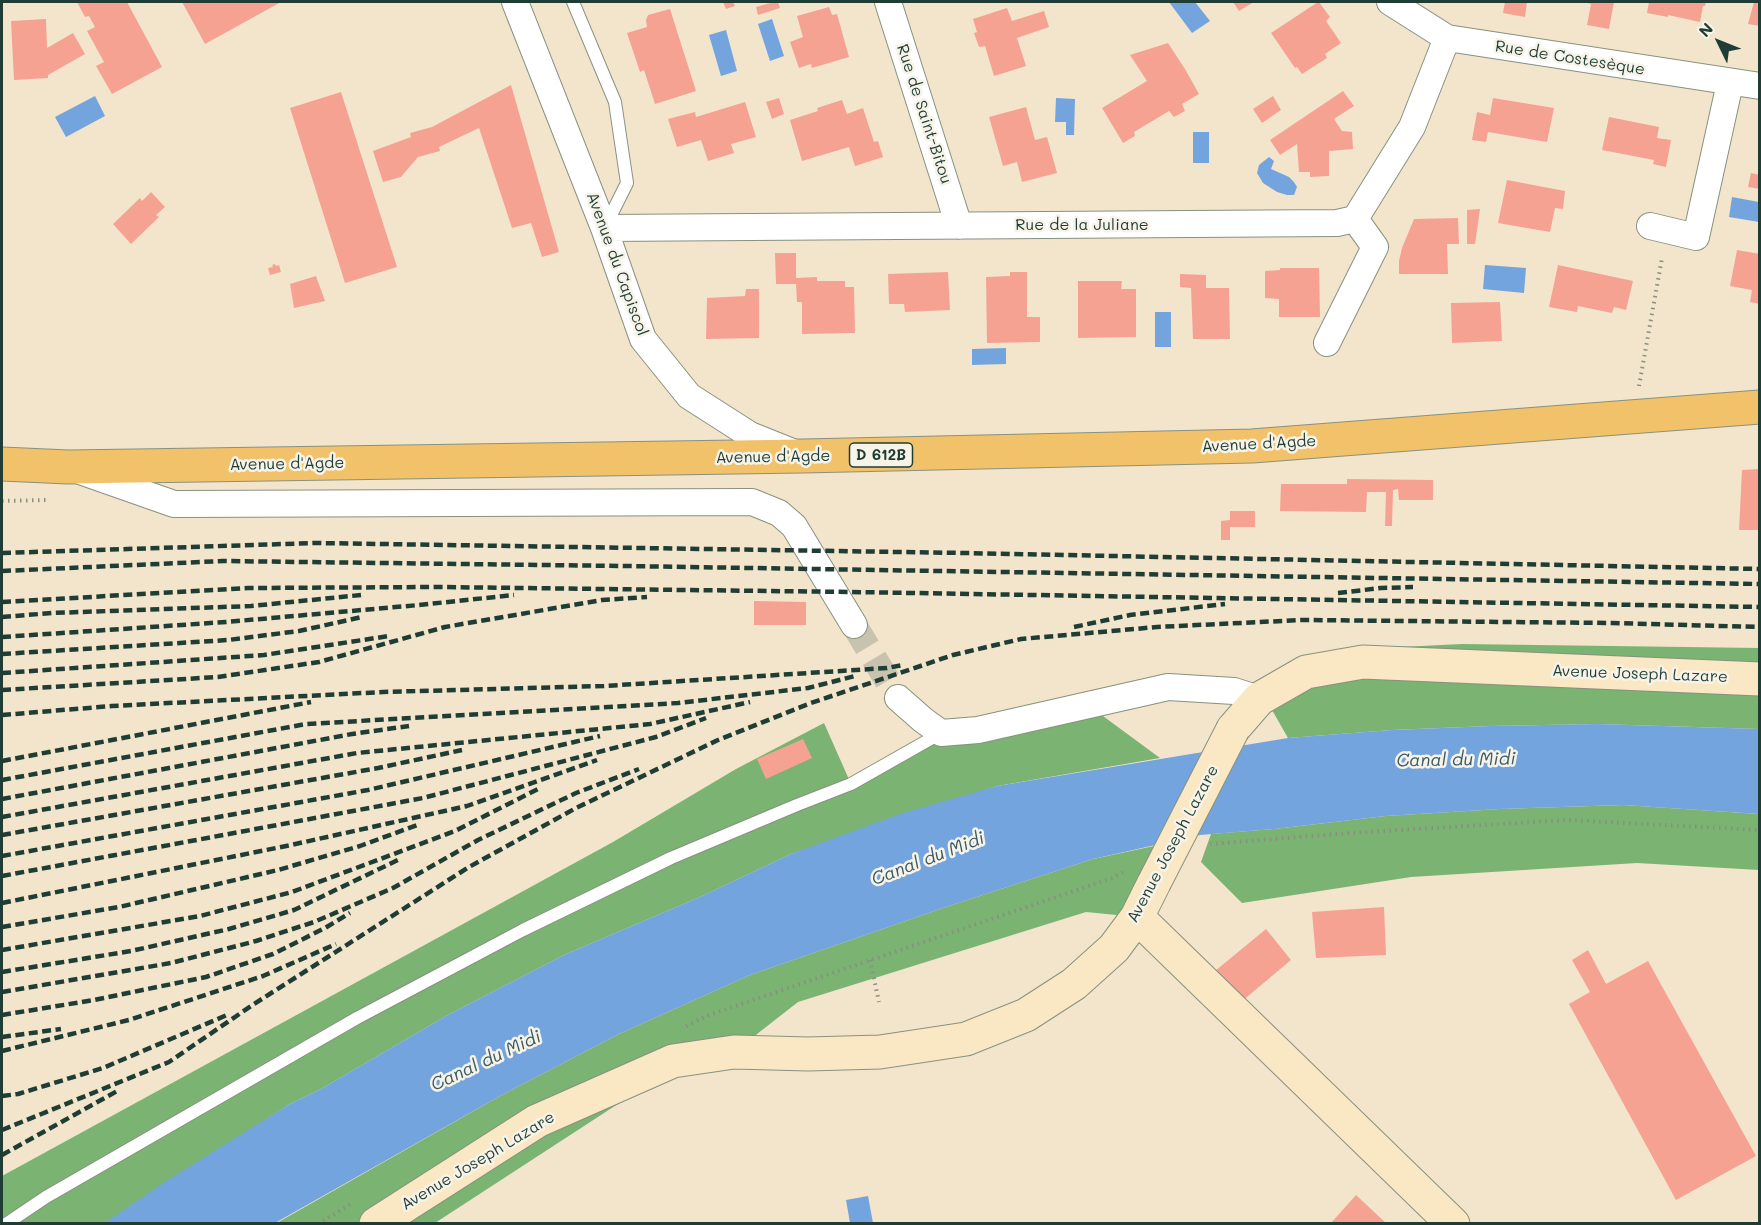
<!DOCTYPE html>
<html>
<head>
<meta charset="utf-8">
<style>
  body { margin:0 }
  #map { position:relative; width:1761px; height:1225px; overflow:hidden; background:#f2e5cc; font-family:Mali,sans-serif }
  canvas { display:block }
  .frame { position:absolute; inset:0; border:3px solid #1f3d34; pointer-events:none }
  .north { position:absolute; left:1689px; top:12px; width:60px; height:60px; -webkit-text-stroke:4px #f7f3e8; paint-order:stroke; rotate:313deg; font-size:16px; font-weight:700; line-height:24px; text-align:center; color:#1f3d34 }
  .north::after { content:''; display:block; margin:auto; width:21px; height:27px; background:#1f3d34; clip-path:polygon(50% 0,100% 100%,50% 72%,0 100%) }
</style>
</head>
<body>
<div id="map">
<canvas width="1761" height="1225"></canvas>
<div class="frame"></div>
<div class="north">N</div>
</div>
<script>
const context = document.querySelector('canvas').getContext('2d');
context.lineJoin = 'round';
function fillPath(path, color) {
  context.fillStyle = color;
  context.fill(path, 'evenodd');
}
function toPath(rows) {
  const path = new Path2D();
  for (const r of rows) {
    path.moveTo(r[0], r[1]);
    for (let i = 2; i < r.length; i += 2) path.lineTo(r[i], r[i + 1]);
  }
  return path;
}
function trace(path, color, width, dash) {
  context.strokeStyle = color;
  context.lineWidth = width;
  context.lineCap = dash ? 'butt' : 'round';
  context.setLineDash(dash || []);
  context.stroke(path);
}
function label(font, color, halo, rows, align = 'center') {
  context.font = font + ' Mali,sans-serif';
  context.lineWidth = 5;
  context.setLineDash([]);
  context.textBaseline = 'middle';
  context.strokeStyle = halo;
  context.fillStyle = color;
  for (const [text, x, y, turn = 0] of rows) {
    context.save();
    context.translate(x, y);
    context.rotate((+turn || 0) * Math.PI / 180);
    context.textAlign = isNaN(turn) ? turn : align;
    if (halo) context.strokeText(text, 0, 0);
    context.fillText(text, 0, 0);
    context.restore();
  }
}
fillPath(toPath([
  [1462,644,1759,648,1759,729,1598,724,1490,726,1392,730,1288,738,1272,710,1338,650],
  [1088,705,1160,758,997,786,791,854,700,897,564,955,446,1016,321,1089,290,1104,106,1223,2,1224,2,1176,613,842,736,769,824,723,851,784,941,733],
  [1623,805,1759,814,1759,870,1637,863,1411,877,1242,903,1201,862,1211,834,1274,829,1386,816,1500,809],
  [1154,846,1137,917,1086,912,798,1002,734,1052,644,1087,435,1223,275,1224,500,1096,619,1034,750,975,946,907,1093,859]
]), '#7ab372');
fillPath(toPath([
  [1169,2,1195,2,1210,21,1192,33],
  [772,19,784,56,770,61,758,24],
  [726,30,737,71,721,76,709,35],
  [95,96,105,116,66,137,55,117],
  [1056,98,1075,99,1074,135,1066,135,1066,122,1055,122],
  [1193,132,1209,132,1209,163,1193,163],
  [1269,157,1274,161,1271,169,1289,177,1294,182,1297,187,1294,195,1287,195,1277,192,1263,183,1257,173,1259,165],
  [1732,197,1759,202,1759,222,1729,217],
  [1485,265,1526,268,1524,293,1483,289],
  [1155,312,1171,312,1171,347,1155,347],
  [1006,348,1006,364,972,365,972,349],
  [1598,724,1759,729,1759,814,1623,805,1500,809,1386,816,1274,829,1200,835,1093,859,946,907,750,975,619,1034,500,1096,275,1223,103,1224,168,1180,290,1104,321,1089,446,1016,564,955,700,897,791,854,900,814,997,786,1288,738,1392,730,1490,726],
  [868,1196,873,1223,850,1223,846,1200]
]), '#74a4de');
fillPath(toPath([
  [77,2,127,2,162,67,112,94,96,66,104,62,87,31,95,27,89,16,85,17],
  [182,2,281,2,205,44],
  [723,2,733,2,735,6,726,9],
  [774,2,778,2,780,8,758,15,756,7],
  [1233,2,1254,2,1239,11],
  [1318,2,1319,2,1330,17,1326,21,1341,43,1325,54,1327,58,1302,74,1297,67,1295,68,1271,33],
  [1505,2,1527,2,1525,17,1503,13],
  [1584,2,1614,2,1609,29,1587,25,1591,4],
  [1649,2,1706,2,1705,6,1703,6,1700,22,1668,15,1668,17,1647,13],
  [1754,2,1760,2,1760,26,1748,24],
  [829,7,832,15,837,14,849,57,812,68,811,64,799,68,790,42,803,37,797,16],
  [1007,8,1012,21,1044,11,1049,27,1017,38,1026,66,994,76,985,46,979,47,974,33,977,32,973,19],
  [670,9,696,91,655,104,644,70,640,72,627,33,647,27,646,20,648,15],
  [46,19,47,48,73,33,85,54,48,75,48,78,14,80,11,21],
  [1168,43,1185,69,1199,94,1182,104,1185,111,1174,117,1169,111,1134,132,1135,136,1123,143,1102,108,1147,81,1130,55],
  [511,85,559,252,542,257,531,223,512,228,479,128,439,147,440,151,418,157,401,177,383,182,373,151,411,137,410,133,432,127],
  [1343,91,1354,106,1334,119,1342,131,1352,132,1353,149,1329,151,1329,176,1310,177,1310,172,1299,172,1297,144,1280,155,1270,140],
  [341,92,397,267,345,283,290,108],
  [1273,96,1281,110,1262,123,1253,109],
  [779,98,784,114,772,119,766,102],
  [1493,98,1554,108,1547,142,1488,132,1486,142,1472,140,1477,112,1490,115],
  [842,100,847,114,863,108,874,142,878,141,883,157,855,166,849,147,802,161,790,120,818,111,817,108],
  [745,102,756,137,731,144,734,153,708,161,701,140,677,147,668,119,695,112,696,117],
  [1026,107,1035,140,1047,137,1057,173,1022,182,1017,162,1003,166,989,117],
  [1609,117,1659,127,1657,138,1671,140,1666,167,1653,164,1654,160,1602,150],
  [1751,173,1760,175,1760,189,1748,187],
  [1507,180,1565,191,1563,209,1555,208,1550,232,1498,223],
  [151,192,165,207,156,215,159,217,131,244,113,224,140,198,142,201],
  [1480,209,1475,244,1467,244,1467,210],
  [1458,218,1459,244,1447,244,1448,274,1399,274,1399,261,1402,248,1414,219],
  [1737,250,1760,254,1760,304,1750,302,1752,290,1730,286],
  [775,253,796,253,796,278,817,277,817,281,845,281,845,287,854,287,855,333,802,334,802,302,797,302,796,284,776,284],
  [275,264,276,266,279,265,281,272,270,275,268,268,273,267,272,265],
  [1558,265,1633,281,1626,310,1614,307,1612,313,1578,306,1577,312,1549,307],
  [1280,268,1319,268,1320,317,1279,317,1279,299,1265,298,1265,271,1280,270],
  [948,272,950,310,905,312,904,304,889,304,888,274],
  [1010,272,1027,272,1027,317,1040,317,1040,342,987,343,986,277,1010,276],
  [1180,274,1206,275,1206,288,1229,288,1230,339,1193,339,1191,288,1180,287],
  [316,276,325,301,294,308,290,284],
  [1078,281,1122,281,1121,289,1136,289,1136,337,1078,338],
  [746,289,759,289,759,338,706,339,707,298,745,296],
  [1500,302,1502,341,1452,343,1451,303],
  [1760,469,1760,530,1739,530,1742,470],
  [1347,479,1433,480,1433,500,1399,500,1398,489,1393,490,1392,526,1385,526,1386,492,1367,492,1366,512,1280,511,1281,484,1347,484],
  [1230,511,1255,511,1255,527,1230,527,1230,540,1221,540,1221,521,1230,520],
  [754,601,806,602,806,625,754,625],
  [803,739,812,758,766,779,757,759],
  [1384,907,1386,955,1316,958,1312,912],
  [1266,929,1291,960,1235,1007,1209,976],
  [1588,950,1606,984,1648,961,1756,1156,1676,1200,1569,1004,1590,992,1572,960],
  [1356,1195,1387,1224,1330,1224]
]), '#f6a293');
trace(toPath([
  [854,625,898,698]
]), '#c8c3ae', 26, [26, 13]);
const lane = toPath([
  [573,2,615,102,627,183,605,227],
  [6,1224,46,1197,357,1018,523,930,671,858,797,805,851,784,941,733]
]);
const street = toPath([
  [515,2,604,228,643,339,689,396,750,435,795,453],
  [888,2,959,226],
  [1390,2,1447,38,1760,86],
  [1650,226,1696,237,1730,83],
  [604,228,1337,223,1355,219,1412,127,1447,38],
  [1327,343,1375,247,1355,219],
  [80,471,174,504,752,502,779,513,794,526,854,625],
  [898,698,923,720,941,733,978,730,1168,687,1234,691,1259,699]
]);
const secondary = toPath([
  [1233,729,1259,699,1306,672,1363,662,1760,679],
  [1137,917,1453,1224],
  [376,1224,537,1121,673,1061,734,1052,808,1054,880,1052,966,1039,1026,1015,1074,984,1114,948,1137,917,1154,883]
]);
const primary = toPath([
  [2,464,68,467,803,456,1252,446,1760,407]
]);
trace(lane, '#889180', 14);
trace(street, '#889180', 28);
trace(secondary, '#889180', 35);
trace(primary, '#889180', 35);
trace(toPath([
  [1639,386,1662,258],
  [2,501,49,500],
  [1210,844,1350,833,1568,820,1760,830],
  [870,960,879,1002],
  [686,1026,709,1015,1112,878,1123,872],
  [318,1224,351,1204]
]), '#889180', 4, [1.5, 4.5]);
trace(lane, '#fff', 12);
trace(street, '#fff', 26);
trace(secondary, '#fae7c3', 33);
trace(primary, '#f2c26a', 33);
trace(toPath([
  [2,553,316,543,964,553,1760,569],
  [2,571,223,561,624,566,1760,584],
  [1338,593,1381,588,1413,587],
  [2,602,248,588,438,587,852,592,1760,607],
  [2,617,52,613,251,606,361,595],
  [1074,627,1130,615,1225,604],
  [2,637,226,622,419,605,514,595],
  [2,654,228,640,299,631,362,617],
  [2,673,264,655,389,636],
  [2,690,218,677,319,662,445,627,602,600,647,597],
  [2,715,112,706,383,692,604,686,887,668,903,665],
  [2,761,311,702],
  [2,780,306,724,678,703,808,688,855,676],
  [2,799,352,734,409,726],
  [2,817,357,753,650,724,750,702],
  [2,835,378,768,462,750],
  [2,856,368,790,600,736],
  [2,876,423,798,656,737,706,718],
  [2,903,291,845,467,806,597,760],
  [2,927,119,907,278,870,360,846,420,824],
  [2,950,200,916,292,892,455,831,540,788],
  [2,972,131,951,229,929,294,910,400,859],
  [2,992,171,963,256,941,314,922,393,888,478,840,576,793,639,769],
  [2,1015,94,1000,206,977,273,954,325,928,350,913],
  [2,1037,61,1029],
  [2,1051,129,1020,263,976,336,944],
  [2,1096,18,1094,103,1068,227,1015],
  [2,1130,169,1062,254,1004,469,867,576,808,718,740,811,703,953,655,1021,639,1157,627,1302,620,1612,623,1760,627],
  [2,1155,119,1090]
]), '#1f3d34', 4.5, [9, 4.5]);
const secondaryBridge = toPath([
  [1154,883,1233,729]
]);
trace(secondaryBridge, '#889180', 35, []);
trace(secondaryBridge, '#fae7c3', 33);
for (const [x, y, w] of [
  [881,455,63]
]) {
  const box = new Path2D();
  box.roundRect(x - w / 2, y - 12, w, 24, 4.5);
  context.fillStyle = '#f7f3e8';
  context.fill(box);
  trace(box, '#1f3d34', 1.5);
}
label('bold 15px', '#1f3d34', null, [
  ["D 612B",881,455]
]);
label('16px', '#1f3d34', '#f7f3e8', [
  ["Rue de Costesèque",1570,58,9],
  ["Rue de Saint-Bitou",924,114,72],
  ["Rue de la Juliane",1082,225],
  ["Avenue du Capiscol",617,264,70],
  ["Avenue d'Agde",1259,444,-3],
  ["Avenue d'Agde",773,457,-1],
  ["Avenue d'Agde",287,464,-1],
  ["Avenue Joseph Lazare",1640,674,2],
  ["Avenue Joseph Lazare",1173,844,-62],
  ["Avenue Joseph Lazare",478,1161,-31]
]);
label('italic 18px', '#395c67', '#f7f3e8', [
  ["Canal du Midi",1456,760,-1],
  ["Canal du Midi",928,859,-21],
  ["Canal du Midi",486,1061,-25]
]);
</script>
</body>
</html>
